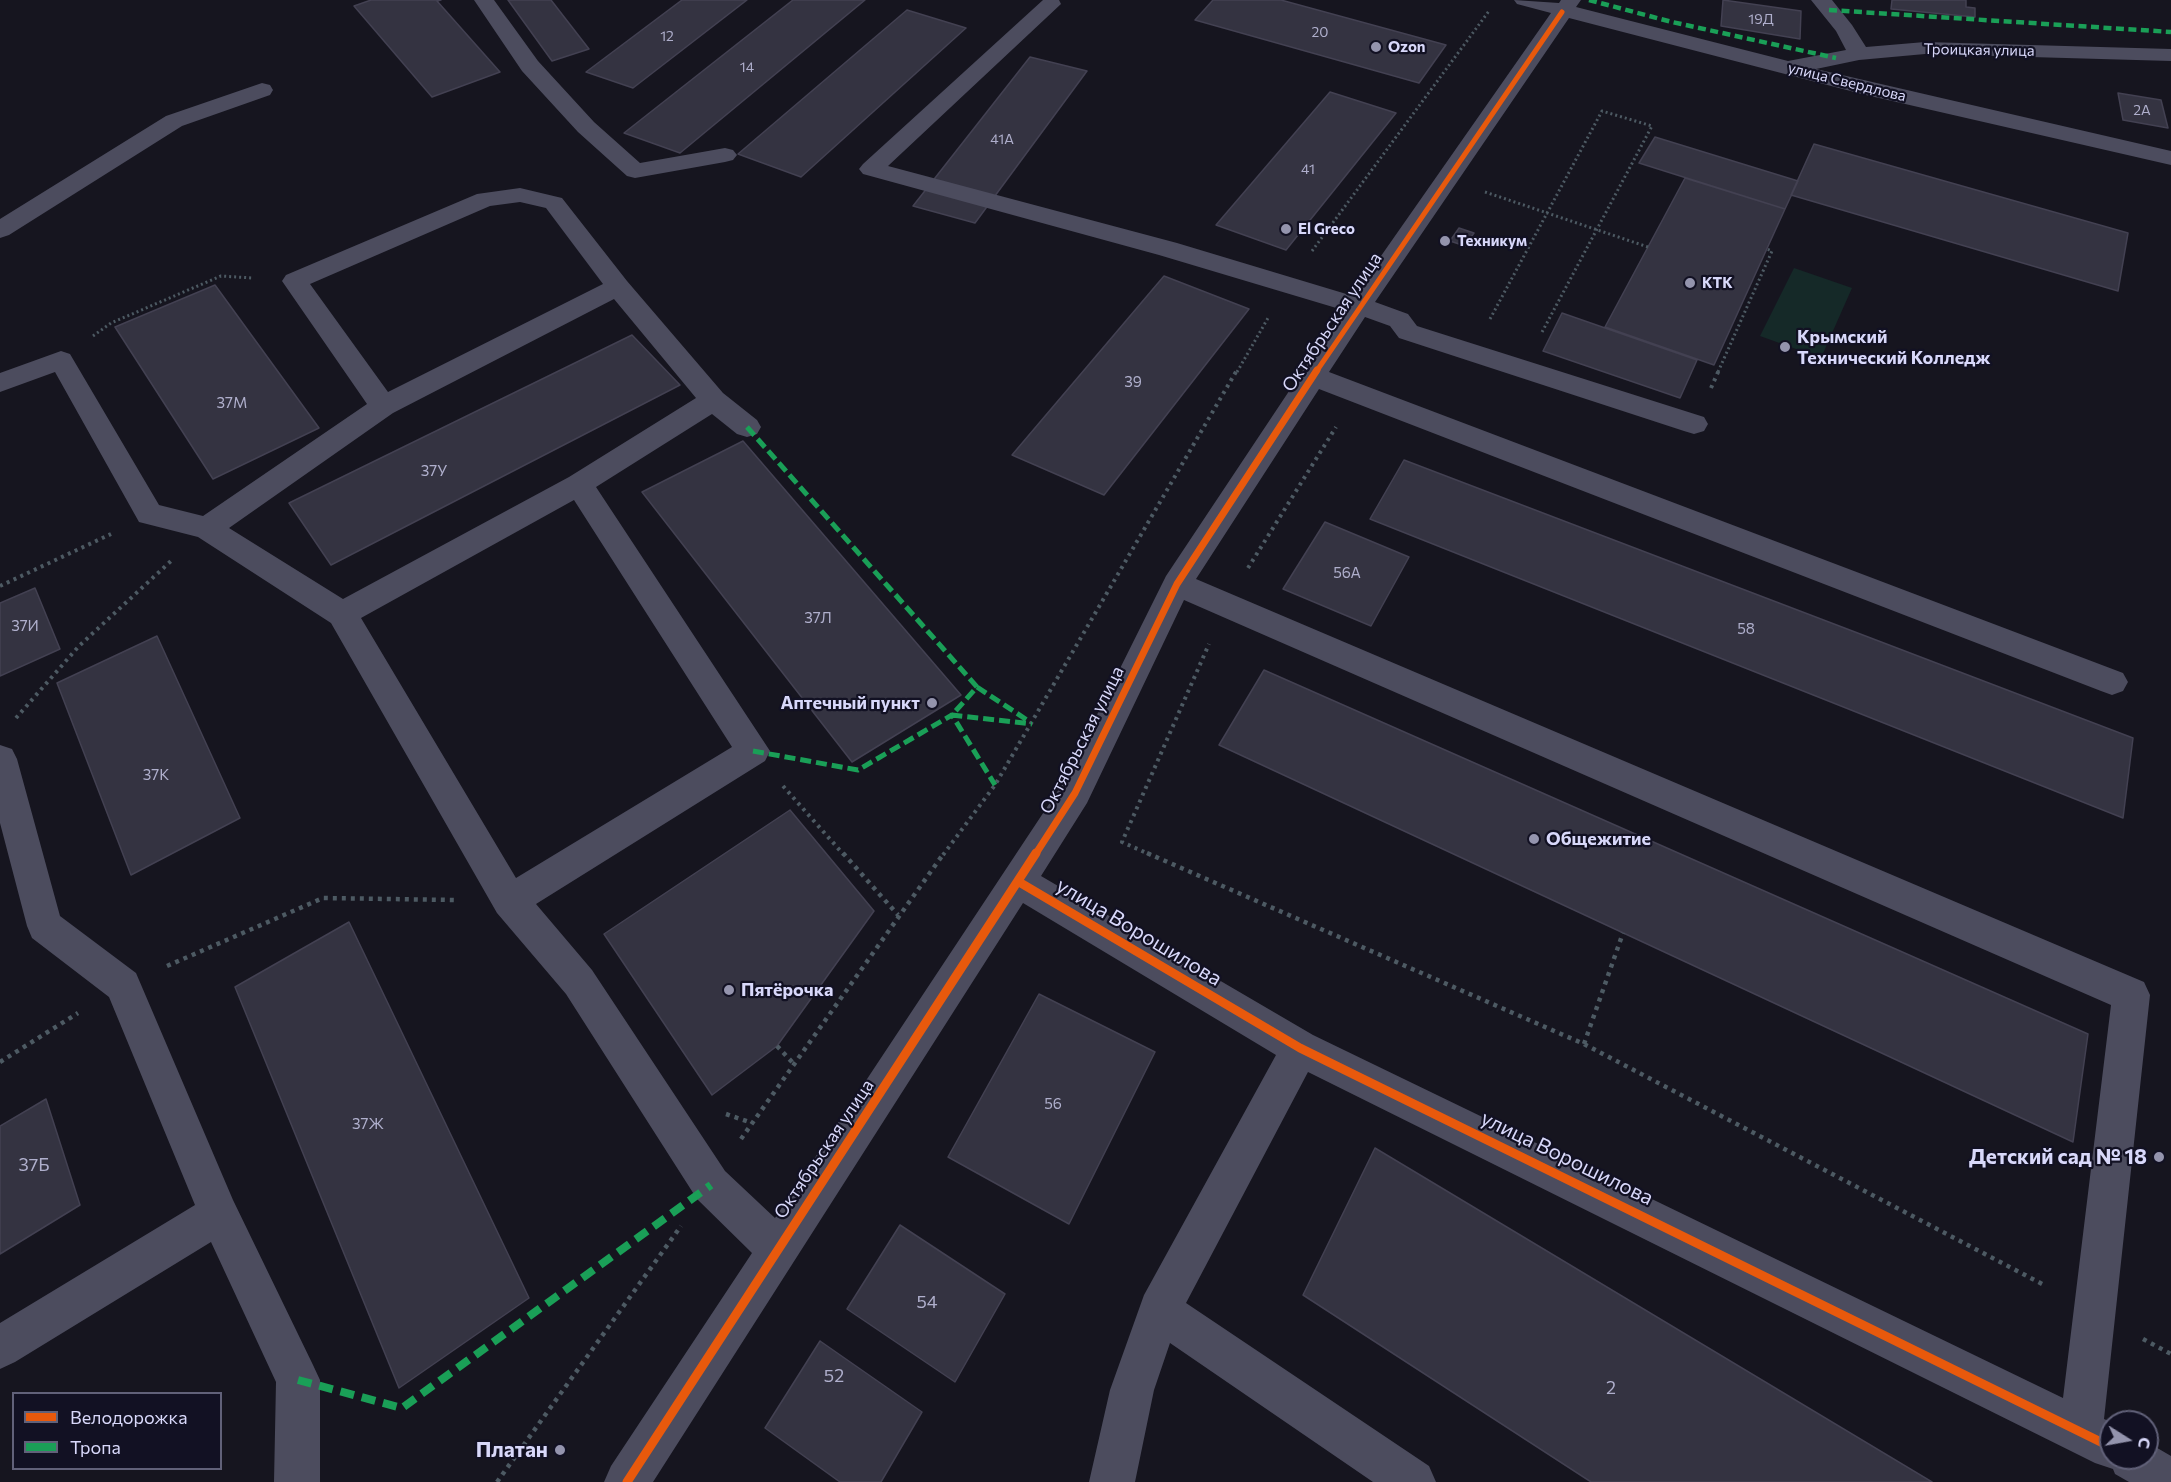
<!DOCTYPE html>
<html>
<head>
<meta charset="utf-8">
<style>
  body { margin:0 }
  #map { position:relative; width:2171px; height:1482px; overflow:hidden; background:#16151f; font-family:Commissioner,sans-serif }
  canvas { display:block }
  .legend { position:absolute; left:12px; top:1392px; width:210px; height:78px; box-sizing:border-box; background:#121123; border:2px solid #616179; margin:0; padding:8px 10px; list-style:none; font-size:18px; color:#d8d8fa }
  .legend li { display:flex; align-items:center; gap:12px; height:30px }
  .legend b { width:30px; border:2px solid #616179 }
  .north { position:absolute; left:2099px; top:1410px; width:60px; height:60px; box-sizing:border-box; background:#121123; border:2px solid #616179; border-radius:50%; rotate:101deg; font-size:16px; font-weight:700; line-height:24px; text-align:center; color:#d8d8fa }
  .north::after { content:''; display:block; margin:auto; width:21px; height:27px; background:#9494ad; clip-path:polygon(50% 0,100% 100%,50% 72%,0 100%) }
</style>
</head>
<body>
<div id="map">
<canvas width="2171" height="1482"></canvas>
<ul class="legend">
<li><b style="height:8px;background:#e8590c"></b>Велодорожка</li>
<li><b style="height:8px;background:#1a9f57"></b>Тропа</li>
</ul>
<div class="north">С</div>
</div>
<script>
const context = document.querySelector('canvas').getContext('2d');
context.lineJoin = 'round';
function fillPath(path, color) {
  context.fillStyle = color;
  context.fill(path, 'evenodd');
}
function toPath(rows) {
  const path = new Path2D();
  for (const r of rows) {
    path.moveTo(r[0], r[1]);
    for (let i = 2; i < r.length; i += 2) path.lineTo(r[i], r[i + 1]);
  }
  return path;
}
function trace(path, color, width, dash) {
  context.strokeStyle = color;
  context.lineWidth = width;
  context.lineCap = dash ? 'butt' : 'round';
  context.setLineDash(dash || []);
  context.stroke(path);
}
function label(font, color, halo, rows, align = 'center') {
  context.font = font + ' Commissioner,sans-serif';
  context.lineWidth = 4.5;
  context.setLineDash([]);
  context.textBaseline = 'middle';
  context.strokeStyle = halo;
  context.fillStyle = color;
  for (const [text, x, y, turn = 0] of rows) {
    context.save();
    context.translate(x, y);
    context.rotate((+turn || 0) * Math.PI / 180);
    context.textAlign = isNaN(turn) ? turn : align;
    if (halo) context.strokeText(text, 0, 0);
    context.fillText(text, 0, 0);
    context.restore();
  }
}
fillPath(toPath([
  [1794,268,1852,288,1821,358,1760,336]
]), '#152928');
const building = toPath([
  [371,0,441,0,437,1,500,72,432,97,354,6,371,0],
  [508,0,551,0,589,49,552,61,508,0],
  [682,0,747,0,633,88,586,72,682,0],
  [793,0,865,0,680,153,624,133,793,0],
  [1213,0,1281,0,1446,45,1419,83,1195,20,1213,0],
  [1723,0,1801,11,1800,39,1721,26,1723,0],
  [1892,0,1966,0,1966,7,1975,8,1975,17,1891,9,1892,0],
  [907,10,966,28,801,177,738,154,907,10],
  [1030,57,1087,71,975,223,913,206,1030,57],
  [1330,92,1396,113,1286,250,1216,225,1330,92],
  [2118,93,2161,100,2168,128,2123,120,2118,93],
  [1655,137,1798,181,1785,209,1639,163,1655,137],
  [1814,144,2128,233,2118,291,1791,195,1814,144],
  [1685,178,1785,209,1714,365,1605,327,1685,178],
  [1459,228,1474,233,1465,246,1450,241,1459,228],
  [1164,276,1249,309,1104,495,1012,455,1164,276],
  [215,285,319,428,213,479,115,327,215,285],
  [1562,313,1697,360,1680,398,1543,351,1562,313],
  [632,335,680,385,331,565,289,503,632,335],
  [743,441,961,695,852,762,642,492,743,441],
  [1404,460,2133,738,2123,818,1370,519,1404,460],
  [1325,522,1409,557,1371,626,1283,589,1325,522],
  [35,588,60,649,0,676,0,603,35,588],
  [157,636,240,818,131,875,57,683,157,636],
  [1264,670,2088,1034,2073,1142,1219,745,1264,670],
  [790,810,874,911,777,1046,712,1095,604,934,790,810],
  [349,922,529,1298,399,1388,235,987,349,922],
  [1039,994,1155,1052,1069,1224,948,1157,1039,994],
  [46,1099,80,1205,0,1254,0,1126,46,1099],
  [1375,1148,1932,1482,1591,1482,1303,1295,1375,1148],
  [900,1225,1005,1294,955,1382,847,1309,900,1225],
  [820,1341,922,1412,881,1482,840,1482,765,1428,820,1341]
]);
fillPath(building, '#343341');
trace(building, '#434152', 1.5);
trace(toPath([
  [1485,192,1648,247],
  [1312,251,1489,11],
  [1490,319,1602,111,1652,126,1541,334],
  [93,336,111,323,221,276,252,278],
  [1237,372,1268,318],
  [1718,372,1772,251,1767,249]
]), '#4d5a63', 3, [2, 3]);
trace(toPath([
  [1711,388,1719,370],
  [1248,568,1336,427],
  [0,586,111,534],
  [16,718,79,646,171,561],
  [783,786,844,855],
  [943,855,995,785,1237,370],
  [1151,855,1122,842,1209,644]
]), '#4d5a63', 4, [3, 4.5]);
trace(toPath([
  [843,853,898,915],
  [1147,853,1584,1044,2046,1286],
  [167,966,323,898,454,900],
  [1584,1044,1623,933],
  [777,1046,793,1063],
  [0,1062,78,1013],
  [726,1114,752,1123],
  [741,1139,944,853],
  [2143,1339,2171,1354],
  [497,1482,681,1226]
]), '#4d5a63', 4.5, [4, 5]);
fillPath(toPath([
  [474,0,494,0,538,61,594,122,640,163,725,148,733,150,737,155,733,160,725,162,635,178,627,176,578,132,522,71,474,0],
  [1043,0,1059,0,1061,4,888,166,1177,243,1353,296,1551,13,1517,4,1514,0,1559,3,1561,0,1581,0,1576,7,1788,61,1846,50,1836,31,1811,0,1832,0,1852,25,1866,47,1925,42,2171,49,2171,61,1925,54,1859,60,1816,69,2171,151,2171,165,1866,95,1569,18,1375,302,1408,314,1417,326,1704,417,1708,424,1704,431,1694,434,1684,431,1399,338,1390,326,1365,317,1329,372,2123,673,2128,682,2123,691,2112,695,2101,691,1319,389,1196,579,2144,982,2150,995,2104,1419,2111,1422,2111,1458,2147,1458,2147,1442,2171,1456,2171,1482,2129,1482,2115,1474,2113,1469,2095,1463,1308,1072,1186,1303,1429,1466,1436,1482,1373,1482,1170,1343,1154,1390,1135,1482,1089,1482,1110,1390,1144,1295,1276,1055,1023,903,653,1482,604,1482,611,1466,752,1253,697,1199,566,994,497,913,331,623,198,537,139,522,55,372,0,392,0,373,61,351,70,354,159,505,203,516,367,404,282,281,286,275,477,194,520,188,562,198,627,281,723,393,757,420,761,427,757,434,747,437,737,434,712,414,596,487,770,751,765,761,536,904,592,970,725,1171,775,1218,1063,783,1166,576,1343,310,1159,255,863,174,859,169,863,164,1043,0],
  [520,202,546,208,603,284,388,392,310,284,490,206,520,202],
  [614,299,696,398,569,477,343,599,229,528,393,413,614,299],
  [574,500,732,747,516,878,361,618,574,500],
  [1184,600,2111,1005,2063,1398,1313,1035,1041,876,1087,803,1184,600],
  [262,83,270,85,273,90,270,95,182,126,9,235,0,238,0,219,166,116,262,83],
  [0,745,12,749,17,759,60,916,136,973,233,1200,313,1365,320,1380,320,1482,274,1482,276,1382,211,1242,15,1362,0,1369,0,1323,195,1205,109,997,32,938,27,926,0,823,0,745]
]), '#4c4c5e');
trace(toPath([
  [1589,0,1672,22,1836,58],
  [1829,10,2171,32]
]), '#1a9f57', 4.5, [8, 4.5]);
trace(toPath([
  [747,427,977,687,952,715,1032,724],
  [977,687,1030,722],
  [753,751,858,770,952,715,995,785]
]), '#1a9f57', 5, [11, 5]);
trace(toPath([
  [298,1380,402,1408,711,1185]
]), '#1a9f57', 8, [14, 8]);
trace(toPath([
  [1316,372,1562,12]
]), '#e8590c', 5);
trace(toPath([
  [1035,855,1075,793,1177,584,1317,370]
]), '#e8590c', 7);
trace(toPath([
  [1019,882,1300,1048,2111,1447],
  [627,1482,1036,853]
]), '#e8590c', 9);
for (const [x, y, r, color] of [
  [1376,47,6,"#9494ad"],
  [1286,229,6,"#9494ad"],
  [1445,241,6,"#9494ad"],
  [1690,283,6,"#9494ad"],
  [1785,347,6,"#9494ad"],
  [932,703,6,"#9494ad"],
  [1534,839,6,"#9494ad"],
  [729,990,6,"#9494ad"],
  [2159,1157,6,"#9494ad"],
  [560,1450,6,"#9494ad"]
]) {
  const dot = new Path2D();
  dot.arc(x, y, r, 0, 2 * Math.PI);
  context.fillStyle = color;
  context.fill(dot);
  trace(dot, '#121123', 2);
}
label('14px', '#afafcc', null, [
  ["19Д",1761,19],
  ["20",1320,32],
  ["12",667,36],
  ["14",747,67],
  ["2А",2142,110],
  ["41А",1002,139],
  ["41",1308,169]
]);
label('bold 15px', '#d8d8fa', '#121123', [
  ["Ozon",1388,47],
  ["El Greco",1298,229],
  ["Техникум",1457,241],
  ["КТК",1702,283]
], 'left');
label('15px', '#d8d8fa', '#121123', [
  ["Троицкая улица",1979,50,1],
  ["улица Свердлова",1847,82,14]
]);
label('15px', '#afafcc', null, [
  ["39",1133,382],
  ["37М",232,403],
  ["37У",434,471],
  ["56А",1347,573],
  ["37Л",818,618],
  ["37И",25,626],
  ["58",1746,629],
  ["37К",156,775],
  ["56",1053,1104],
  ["37Ж",368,1124]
]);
label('18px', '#d8d8fa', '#121123', [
  ["Октябрьская улица",1332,322,-56],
  ["Октябрьская улица",1082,740,-63],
  ["Октябрьская улица",824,1149,-56]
]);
label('bold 18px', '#d8d8fa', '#121123', [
  ["Крымский",1797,337],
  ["Технический Колледж",1797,358],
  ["Аптечный пункт",920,703,"right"],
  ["Общежитие",1546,839],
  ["Пятёрочка",741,990]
], 'left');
label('18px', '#afafcc', null, [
  ["37Б",34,1165],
  ["54",927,1302],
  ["52",834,1376],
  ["2",1611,1388]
]);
label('21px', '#d8d8fa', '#121123', [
  ["улица Ворошилова",1139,932,31],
  ["улица Ворошилова",1567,1158,26]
]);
label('bold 21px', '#d8d8fa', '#121123', [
  ["Детский сад № 18",2147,1157],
  ["Платан",548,1450]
], 'right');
</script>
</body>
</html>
